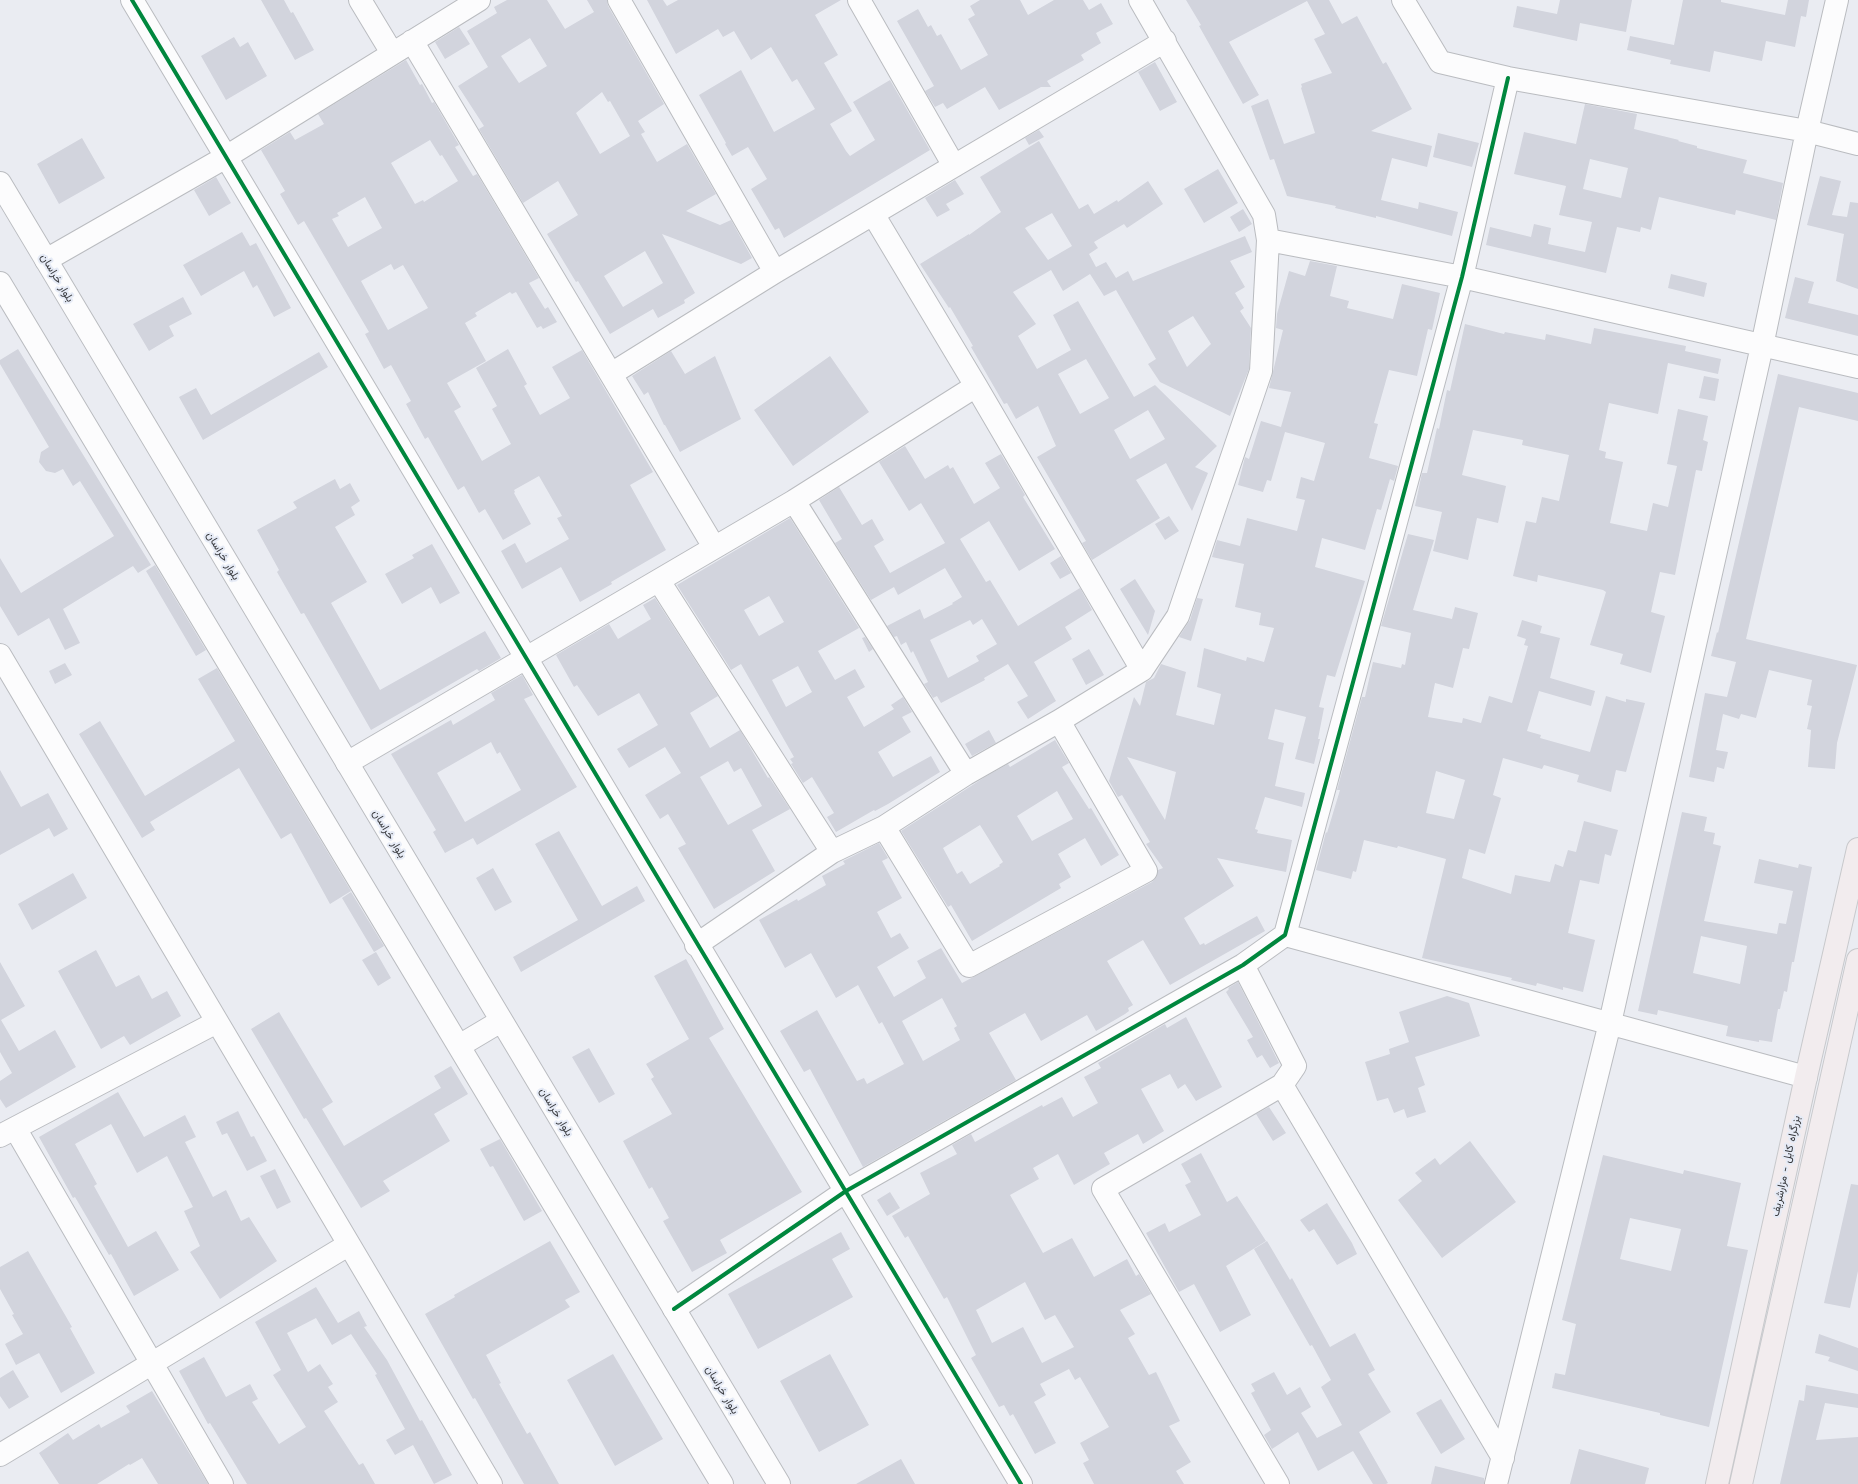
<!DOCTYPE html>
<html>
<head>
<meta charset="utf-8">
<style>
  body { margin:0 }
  canvas { display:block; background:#eaecf2 }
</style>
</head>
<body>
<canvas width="1858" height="1484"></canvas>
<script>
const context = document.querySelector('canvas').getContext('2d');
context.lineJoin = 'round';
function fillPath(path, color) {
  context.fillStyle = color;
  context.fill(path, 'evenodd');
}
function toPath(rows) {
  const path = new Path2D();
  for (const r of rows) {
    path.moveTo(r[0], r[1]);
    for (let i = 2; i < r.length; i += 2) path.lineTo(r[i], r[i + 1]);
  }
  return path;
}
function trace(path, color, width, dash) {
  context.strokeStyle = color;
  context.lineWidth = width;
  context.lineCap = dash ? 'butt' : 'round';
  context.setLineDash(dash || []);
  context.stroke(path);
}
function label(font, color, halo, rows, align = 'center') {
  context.font = font + ' "Work Sans",Vazirmatn,sans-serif';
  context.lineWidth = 4;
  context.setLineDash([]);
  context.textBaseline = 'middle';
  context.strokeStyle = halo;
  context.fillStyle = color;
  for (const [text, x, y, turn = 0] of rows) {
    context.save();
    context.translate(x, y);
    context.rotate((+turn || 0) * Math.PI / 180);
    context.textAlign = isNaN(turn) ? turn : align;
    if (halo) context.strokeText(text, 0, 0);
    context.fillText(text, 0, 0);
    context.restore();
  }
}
fillPath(toPath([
  [261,0,284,0,291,13,293,12,314,50,295,60],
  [507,0,547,0,565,29,594,12,587,0,607,0,608,6,664,104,638,121,645,132,641,134,657,162,687,144,716,194,686,211,720,225,731,220,752,258,741,264,662,234,695,293,684,300,685,303,658,318,653,309,610,334,578,281,576,282,547,234,578,215,558,181,523,203,479,129,484,126,458,86,488,67,467,31,497,13,494,7],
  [530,38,547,66,519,83,501,56],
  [602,92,608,102,610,101,630,136,600,154,576,113],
  [645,251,663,283,623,307,604,276],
  [647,0,663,0,667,6,678,0,841,0,815,15,838,55,824,63,852,111,830,124,846,151,850,156,875,140,853,102,890,80,930,150,784,238,779,228,775,230,751,189,767,179,748,147,732,156,725,144,726,143,699,95,741,70,774,132,815,109,797,79,792,82,771,47,751,60,734,31,723,37,718,29,676,54],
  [980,0,1020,0,1028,15,1054,0,1083,0,1089,10,1101,3,1113,24,1096,33,1101,43,1081,55,1084,60,1047,81,1051,87,1041,87,999,110,985,87,947,109,943,103,935,107,925,91,934,86,897,21,918,9,928,27,931,25,937,36,941,34,961,70,988,55,968,19,975,15,970,6],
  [1186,0,1329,0,1342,24,1357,16,1383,64,1386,62,1412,109,1371,131,1432,146,1427,167,1392,158,1381,200,1418,209,1419,202,1458,212,1452,236,1376,216,1376,218,1335,208,1336,206,1287,196,1274,159,1270,160,1251,106,1268,99,1284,144,1315,133,1301,88,1302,87,1301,84,1332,73,1314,39,1325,34,1307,1,1229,42,1259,95,1243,104,1199,26,1201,25],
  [1560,0,1632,0,1626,32,1580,23,1577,41,1513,27,1517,6,1557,14],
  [1683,0,1721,0,1721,2,1785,15,1788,0,1809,0,1806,17,1801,16,1795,47,1766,41,1762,61,1714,51,1710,72,1670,64,1671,60,1627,50,1630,36,1674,45],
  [459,27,470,44,445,59,435,42],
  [234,37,240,47,248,42,267,76,226,100,201,56],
  [406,60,420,85,422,84,432,103,434,102,459,145,455,147,473,176,477,174,539,278,529,283,545,309,548,307,557,322,543,329,541,326,537,328,516,292,512,294,510,292,475,313,477,316,465,323,486,361,447,383,461,407,454,411,482,461,511,444,492,409,497,406,476,368,508,349,527,384,524,386,540,415,570,398,552,367,582,350,653,472,630,485,666,550,611,582,612,584,580,602,561,567,522,589,501,551,515,543,526,563,569,539,557,518,562,516,539,476,514,490,515,492,514,493,531,524,503,540,485,509,479,513,464,486,458,490,428,437,425,439,406,404,411,401,391,365,384,369,365,334,369,332,304,221,298,225,280,194,285,191,261,150,290,132,295,140,324,124,318,114],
  [430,140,440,156,442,155,458,181,424,202,423,200,415,204,391,163],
  [365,197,382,228,348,247,332,219,339,216,337,213],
  [391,264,394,270,403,265,428,308,388,330,361,281],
  [1155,62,1177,102,1160,111,1138,72],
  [1585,104,1637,114,1634,129,1679,140,1678,141,1697,146,1697,148,1747,160,1743,173,1783,183,1776,220,1736,210,1735,215,1659,197,1651,230,1641,227,1640,232,1617,227,1606,273,1486,245,1490,227,1531,237,1534,224,1551,228,1548,244,1585,252,1592,222,1559,215,1566,186,1514,174,1524,132,1576,144],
  [1590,159,1628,168,1621,198,1583,189],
  [1039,130,1044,137,1029,145,1025,138],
  [1438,133,1479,143,1472,167,1433,157],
  [82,138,105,178,59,204,37,164],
  [1039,141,1079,209,1088,204,1094,214,1117,200,1118,202,1148,181,1163,204,1127,228,1124,224,1094,242,1098,248,1089,254,1096,267,1106,262,1116,278,1128,271,1133,281,1245,236,1252,252,1230,261,1245,287,1235,293,1244,308,1240,311,1251,328,1249,369,1230,416,1160,382,1148,364,1156,359,1116,290,1104,296,1090,274,1063,291,1051,270,1013,292,1036,324,1018,336,1037,369,1071,350,1053,315,1078,301,1134,397,1155,385,1217,446,1195,467,1208,473,1192,511,1166,463,1136,480,1160,518,1092,560,1082,543,1086,541,1037,457,1056,446,1038,406,1016,419,1007,403,1004,404,971,347,973,346,950,307,949,308,920,264,969,234,969,235,1001,212,980,177],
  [1052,213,1072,246,1048,260,1025,228],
  [1193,316,1211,344,1187,367,1168,331],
  [1086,359,1109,398,1080,414,1058,374],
  [1148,410,1165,439,1130,459,1114,430],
  [1218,169,1238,203,1204,223,1184,189],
  [1820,176,1841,181,1832,215,1847,217,1850,202,1858,203,1858,289,1836,281,1844,234,1807,225],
  [216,177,231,203,209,216,194,190],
  [955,180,964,194,946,204,950,210,937,217,925,198],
  [1243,209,1252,224,1239,232,1230,217],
  [242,232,250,246,256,243,291,308,274,317,257,285,253,288,244,271,201,296,183,265],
  [1310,261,1337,266,1330,296,1349,301,1347,308,1393,319,1402,284,1440,293,1432,330,1428,329,1417,376,1389,370,1374,423,1378,424,1369,458,1398,466,1394,481,1390,479,1381,510,1377,509,1365,550,1322,538,1315,567,1365,581,1335,677,1327,675,1319,707,1324,708,1318,739,1320,739,1314,764,1295,759,1306,717,1275,709,1268,739,1284,743,1275,786,1305,793,1302,807,1265,797,1255,829,1258,830,1257,833,1292,840,1286,872,1217,858,1234,886,1184,918,1200,945,1204,943,1205,945,1257,916,1265,931,1170,985,1143,940,1107,961,1133,1005,1128,1008,1129,1011,1125,1014,1096,1031,1087,1015,1041,1041,1025,1013,989,1033,1016,1080,863,1167,810,1069,804,1072,780,1031,817,1010,857,1081,864,1078,867,1084,904,1064,882,1022,879,1024,858,985,836,998,811,953,785,968,759,920,797,899,798,901,826,885,822,876,845,864,843,861,879,843,888,858,882,861,902,898,877,912,891,938,900,933,909,948,877,967,894,997,926,978,917,961,941,948,962,983,1152,882,1156,878,1158,870,1163,868,1146,844,1150,842,1122,795,1118,797,1109,781,1134,697,1140,706,1146,682,1154,678,1161,664,1186,672,1176,715,1214,725,1221,694,1197,687,1204,648,1246,661,1247,657,1264,662,1274,628,1259,625,1261,613,1235,607,1244,564,1212,557,1217,540,1240,546,1247,518,1297,531,1305,500,1296,498,1301,477,1314,481,1325,443,1285,432,1271,481,1267,480,1263,492,1238,485,1245,457,1249,459,1261,421,1281,427,1291,392,1269,388,1283,330,1276,328,1277,314,1289,271,1305,276],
  [1127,757,1176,772,1165,820],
  [942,998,957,1026,954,1028,960,1040,923,1061,902,1021],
  [1671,274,1707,283,1704,297,1668,288],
  [1795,277,1814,282,1808,303,1858,315,1858,336,1785,318],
  [183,297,192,314,169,326,174,336,149,351,133,324],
  [1465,324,1504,334,1505,332,1545,340,1546,334,1591,344,1594,328,1686,346,1685,351,1721,359,1718,374,1668,363,1658,414,1609,403,1599,450,1606,452,1605,458,1623,462,1610,523,1647,531,1653,503,1668,507,1677,466,1667,464,1678,409,1708,416,1703,440,1708,442,1702,471,1696,470,1675,575,1660,572,1651,612,1665,616,1651,673,1620,664,1623,654,1590,645,1606,592,1603,590,1538,575,1537,582,1513,576,1526,521,1536,523,1542,497,1559,501,1569,455,1522,445,1523,440,1473,430,1462,475,1506,486,1498,523,1477,518,1468,560,1433,551,1442,512,1415,506,1422,473,1427,473,1437,428,1439,429,1447,390,1450,391],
  [18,349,151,565,138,573,133,566,63,609,80,643,65,650,49,618,18,636,0,606,0,558,21,593,114,536,80,481,73,486,63,469,55,473,46,471,39,462,41,452,49,447,0,364,0,360],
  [671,351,685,374,715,356,741,419,680,452,665,425,664,425,648,392,644,395,632,376],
  [319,352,328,367,203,440,179,397,196,388,211,415],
  [830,356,869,412,793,466,754,410],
  [1778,374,1858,393,1858,421,1799,407,1746,639,1857,665,1837,743,1835,769,1808,767,1811,730,1807,729,1812,706,1807,705,1812,680,1769,670,1756,718,1741,714,1739,719,1723,714,1716,750,1728,752,1724,769,1717,767,1714,782,1689,777,1705,693,1727,697,1736,662,1711,656,1717,632,1718,633],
  [1704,376,1719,379,1715,401,1699,398],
  [905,446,925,479,948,465,950,469,953,467,974,504,1000,488,985,463,1001,454,1025,495,1023,497,1055,549,1019,571,989,521,960,539,986,582,990,580,1018,626,1080,588,1092,610,1065,627,1072,639,1034,662,1056,701,1028,719,1017,702,1028,696,1008,664,984,678,985,680,941,703,937,696,933,698,924,684,928,682,913,651,911,653,906,642,901,645,897,636,894,637,887,626,920,609,924,619,953,604,952,603,962,597,945,568,898,595,894,587,871,600,835,543,842,539,819,500,839,487,862,525,872,519,884,540,874,546,890,573,945,543,921,503,909,511,879,462],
  [982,619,997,644,976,656,979,661,948,678,930,640,970,620,973,625],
  [335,479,340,489,350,483,360,501,351,507,355,515,335,527,367,582,331,603,380,690,485,631,501,658,479,671,477,669,371,730,304,613,301,614,277,572,279,570,257,530,297,508,293,502],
  [1169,516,1179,531,1165,540,1155,524],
  [790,518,859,628,818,651,835,680,855,669,865,687,847,697,864,727,894,709,891,705,903,697,912,712,902,717,911,732,878,752,893,777,931,756,940,772,888,804,875,811,874,810,836,832,827,817,834,813,812,777,803,783,791,764,793,763,790,759,794,757,741,664,731,670,677,585],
  [769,596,784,622,759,636,744,610],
  [798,666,812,692,786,707,772,680],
  [1408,534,1434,540,1413,610,1452,619,1455,607,1478,613,1469,649,1463,648,1453,688,1435,683,1428,717,1462,723,1463,718,1481,723,1489,696,1512,703,1528,646,1524,645,1526,639,1517,636,1522,620,1542,626,1540,633,1560,638,1550,678,1595,691,1591,706,1539,691,1527,731,1541,735,1540,738,1590,752,1606,696,1626,702,1626,699,1645,703,1626,772,1616,770,1611,792,1577,782,1579,775,1544,765,1542,769,1503,758,1493,795,1501,798,1485,854,1469,849,1462,878,1511,894,1515,875,1550,882,1555,864,1563,867,1568,850,1576,852,1584,821,1618,830,1611,856,1605,854,1599,884,1580,880,1568,933,1595,940,1583,992,1563,987,1563,990,1537,983,1536,986,1511,980,1512,978,1422,958,1446,859,1398,846,1397,848,1364,840,1356,872,1353,871,1351,879,1316,870,1326,832,1327,833,1340,790,1337,790,1362,697,1365,697,1373,662,1401,668,1402,664,1405,665,1411,633,1381,626],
  [1436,771,1465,780,1454,819,1426,813],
  [432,544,460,593,440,604,431,587,402,604,385,574,414,558,412,555],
  [1061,556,1071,573,1060,579,1050,563],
  [155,565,206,650,196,656,146,571],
  [1135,579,1155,611,1148,635,1120,589],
  [655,598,718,696,690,713,710,748,740,730,768,778,769,777,790,809,752,830,775,871,714,909,678,848,686,844,668,814,660,819,645,795,681,773,665,747,629,768,617,749,658,725,639,693,598,716,577,685,574,687,556,655,609,624,618,639,651,619,643,605],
  [728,761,734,772,741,768,762,806,728,825,700,777],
  [1197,598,1203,599,1191,641,1179,637,1190,620],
  [865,637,873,649,869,652,862,638],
  [1089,649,1104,675,1086,685,1072,659],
  [65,663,72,675,55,684,49,671],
  [217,668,351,891,330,904,291,833,281,839,239,768,150,822,155,830,142,838,79,734,100,721,145,796,235,741,198,679],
  [522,675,533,695,524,699,577,787,477,845,473,838,445,853,433,832,436,830,391,754,451,720,453,725,495,700,491,693],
  [491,742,497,754,500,752,521,790,465,822,437,773],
  [989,730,996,743,972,756,965,744],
  [1055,740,1069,763,1062,767,1089,809,1091,808,1119,855,1101,866,1085,838,1058,854,1071,877,1059,884,1061,888,972,941,951,905,948,907,901,831,985,777,1008,764,1010,767],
  [1057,791,1073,819,1032,841,1017,816],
  [980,825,1003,862,999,865,1000,866,970,884,962,871,957,874,943,848],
  [0,770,21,807,48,793,68,829,54,837,49,828,0,855],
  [1682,812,1707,817,1704,831,1715,833,1713,844,1721,846,1704,921,1777,934,1779,923,1786,924,1793,891,1754,883,1759,859,1798,868,1799,864,1812,867,1794,962,1792,962,1787,992,1784,991,1780,1009,1778,1009,1772,1042,1759,1040,1759,1042,1726,1036,1728,1026,1658,1010,1657,1015,1638,1011],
  [1701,936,1747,946,1740,984,1693,973],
  [559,831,602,906,637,886,645,901,521,972,513,957,578,920,535,844],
  [493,868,512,902,495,911,476,878],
  [73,873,87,898,32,930,18,904],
  [351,892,384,946,374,952,342,898],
  [96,950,116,987,139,975,152,999,167,991,181,1016,130,1045,124,1036,101,1049,58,971],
  [376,952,391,978,378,986,362,960],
  [686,959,724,1029,709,1038,802,1192,720,1240,727,1253,692,1272,663,1221,669,1218,652,1187,649,1189,623,1141,672,1114,651,1079,654,1077,646,1064,689,1039,654,976],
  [0,962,25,1006,1,1020,19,1051,55,1030,76,1067,6,1108,0,1099,0,1081,12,1073,0,1052],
  [1238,982,1279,1063,1270,1068,1262,1055,1257,1058,1247,1040,1253,1037,1226,992,1229,989,1228,988],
  [1447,996,1469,1003,1480,1036,1415,1057,1425,1085,1418,1088,1426,1112,1407,1118,1404,1109,1394,1113,1388,1098,1377,1101,1365,1062,1390,1054,1389,1049,1409,1042,1399,1012],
  [279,1012,333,1102,322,1109,344,1146,441,1088,434,1076,451,1066,468,1094,434,1114,450,1141,383,1181,390,1191,361,1208,306,1118,304,1119,251,1029],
  [1186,1017,1222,1087,1196,1101,1185,1084,1178,1089,1170,1074,1141,1089,1164,1131,1143,1144,1138,1134,1104,1153,1110,1164,1074,1185,1058,1154,1033,1168,1039,1179,1010,1195,1043,1253,1072,1238,1094,1277,1127,1259,1136,1276,1139,1274,1151,1294,1120,1310,1135,1334,1128,1338,1149,1375,1156,1372,1180,1421,1169,1426,1191,1462,1176,1471,1184,1484,1094,1484,1083,1463,1089,1460,1080,1443,1109,1427,1080,1377,1075,1380,1069,1369,1040,1384,1046,1395,1034,1402,1056,1443,1035,1454,1013,1414,1010,1416,1004,1405,999,1407,971,1358,976,1355,947,1297,944,1299,908,1236,905,1238,892,1216,930,1194,920,1173,957,1154,952,1145,971,1134,975,1142,1042,1105,1043,1107,1062,1097,1073,1117,1098,1103,1084,1077,1101,1068,1098,1063,1165,1024,1167,1028],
  [1025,1282,1045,1320,1055,1315,1074,1347,1042,1363,1023,1327,992,1343,976,1310],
  [589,1048,615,1094,599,1103,572,1057],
  [118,1092,144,1137,185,1115,196,1137,185,1142,213,1197,226,1190,241,1221,249,1217,277,1261,220,1299,190,1252,200,1246,184,1211,193,1207,167,1156,137,1173,111,1124,75,1144,97,1184,94,1186,128,1247,156,1231,179,1270,134,1296,111,1254,109,1255,75,1197,73,1198,39,1137],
  [1269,1107,1286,1133,1273,1141,1256,1114],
  [238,1111,251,1137,254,1136,267,1161,247,1171,227,1133,222,1135,216,1122],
  [500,1139,542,1211,524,1221,493,1166,490,1167,480,1149],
  [1470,1141,1516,1202,1442,1258,1398,1200,1422,1181,1415,1173,1435,1158,1440,1165],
  [1201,1153,1227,1202,1237,1196,1266,1241,1226,1266,1251,1315,1220,1332,1194,1284,1179,1292,1146,1233,1165,1223,1169,1232,1201,1215,1185,1185,1191,1182,1181,1164],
  [1603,1155,1683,1174,1684,1170,1741,1183,1727,1246,1748,1250,1709,1427,1660,1415,1660,1413,1552,1388,1555,1373,1565,1375,1576,1324,1562,1320],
  [1630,1218,1681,1229,1671,1271,1620,1259],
  [275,1169,291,1202,277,1209,260,1176],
  [1851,1184,1858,1185,1858,1271,1850,1308,1824,1303],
  [890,1192,900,1208,887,1216,877,1200],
  [1327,1203,1352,1243,1357,1254,1337,1265,1314,1229,1309,1232,1300,1220],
  [841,1232,850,1249,832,1259,853,1297,758,1349,728,1294],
  [550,1241,580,1292,565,1300,570,1307,486,1355,501,1383,499,1384,527,1434,530,1432,559,1484,524,1484,475,1398,473,1399,425,1314,455,1297,454,1295],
  [1267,1241,1290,1280,1292,1278,1330,1347,1355,1333,1375,1370,1368,1374,1391,1412,1359,1432,1388,1483,1386,1484,1373,1484,1353,1451,1318,1471,1298,1432,1272,1449,1264,1435,1271,1430,1251,1393,1255,1391,1251,1384,1274,1372,1287,1395,1300,1387,1311,1407,1301,1413,1317,1438,1342,1425,1321,1387,1331,1380,1312,1345,1310,1346,1254,1249],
  [28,1251,72,1327,70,1328,95,1373,61,1393,39,1353,16,1365,5,1344,23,1334,12,1315,14,1314,0,1289,0,1267],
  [316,1287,338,1323,359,1311,367,1326,364,1327,387,1360,420,1421,422,1420,452,1475,434,1484,413,1445,395,1455,386,1440,405,1429,375,1375,377,1374,351,1334,332,1345,316,1318,287,1333,308,1372,320,1364,333,1384,328,1387,338,1402,324,1411,359,1465,363,1463,375,1484,247,1484,210,1423,208,1424,179,1371,204,1357,226,1397,250,1384,258,1399,252,1402,279,1444,306,1427,273,1375,281,1370,255,1322],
  [1819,1334,1858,1348,1858,1371,1828,1361,1830,1357,1815,1353],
  [613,1354,663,1439,615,1466,567,1380],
  [830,1354,869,1425,819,1452,780,1381],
  [13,1370,29,1397,9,1409,0,1396,0,1378],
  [1806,1385,1858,1394,1858,1408,1825,1403,1816,1440,1858,1437,1858,1484,1780,1484,1799,1400,1804,1401],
  [152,1391,208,1484,158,1484,142,1458,130,1465,129,1464,97,1484,59,1484,39,1453,68,1433,73,1440,99,1424,101,1428,130,1412,126,1406],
  [1441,1399,1465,1439,1441,1454,1416,1413],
  [1579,1449,1649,1468,1645,1484,1570,1484],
  [901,1459,915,1484,856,1484],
  [1435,1466,1484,1478,1484,1484,1431,1484]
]), '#d2d4dd');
const street = toPath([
  [132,0,1021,1484],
  [360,0,392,53],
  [619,0,775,272],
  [859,0,954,166],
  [1403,0,1440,62,1508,78,1807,131,1858,144],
  [412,41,714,547],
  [873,214,976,386,1142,670],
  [1268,240,1462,277,1858,367],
  [46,260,226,157,479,0],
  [611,374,775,272,1165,41],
  [794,501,966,774],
  [659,581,832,852],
  [0,655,491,1484],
  [347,763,794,501,976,386],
  [884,827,969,966,1146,871,1059,721],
  [1285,935,1806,1077],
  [696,945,832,852,884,827,966,774,1059,721,1142,670,1178,616,1261,371,1268,240,1264,215,1140,0],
  [1243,965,1295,1066,1282,1085,1103,1189,1278,1484],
  [1282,1085,1503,1458],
  [15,1128,222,1484],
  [0,1136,217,1022],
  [674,1309,846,1191,1243,965,1285,935,1462,277,1508,78],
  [0,1455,348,1245],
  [1496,1484,1610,1023,1762,346,1807,131,1837,0]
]);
const secondary = toPath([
  [0,183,779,1484],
  [0,283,722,1484],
  [459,1046,501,1021]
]);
const highway = toPath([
  [1717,1484,1806,1077,1858,849],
  [1741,1484,1858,960]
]);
trace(street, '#babcc0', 24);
trace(secondary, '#babcc0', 24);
trace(highway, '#c8c9cc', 24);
trace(street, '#fcfcfd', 22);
trace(secondary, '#fcfcfd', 22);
trace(highway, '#f2ecee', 22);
trace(toPath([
  [132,0,1021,1484],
  [674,1309,846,1191,1243,965,1285,935,1462,277,1508,78]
]), '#00873e', 4);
label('11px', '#37393d', '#e6ebf6', [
  ["بلوار خراسان",57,278,59],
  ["بلوار خراسان",223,556,59],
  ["بلوار خراسان",389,834,59],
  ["بلوار خراسان",556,1112,59],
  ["بزرگراه کابل - مزارشریف",1786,1166,-78],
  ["بلوار خراسان",722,1390,59]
]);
</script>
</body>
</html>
